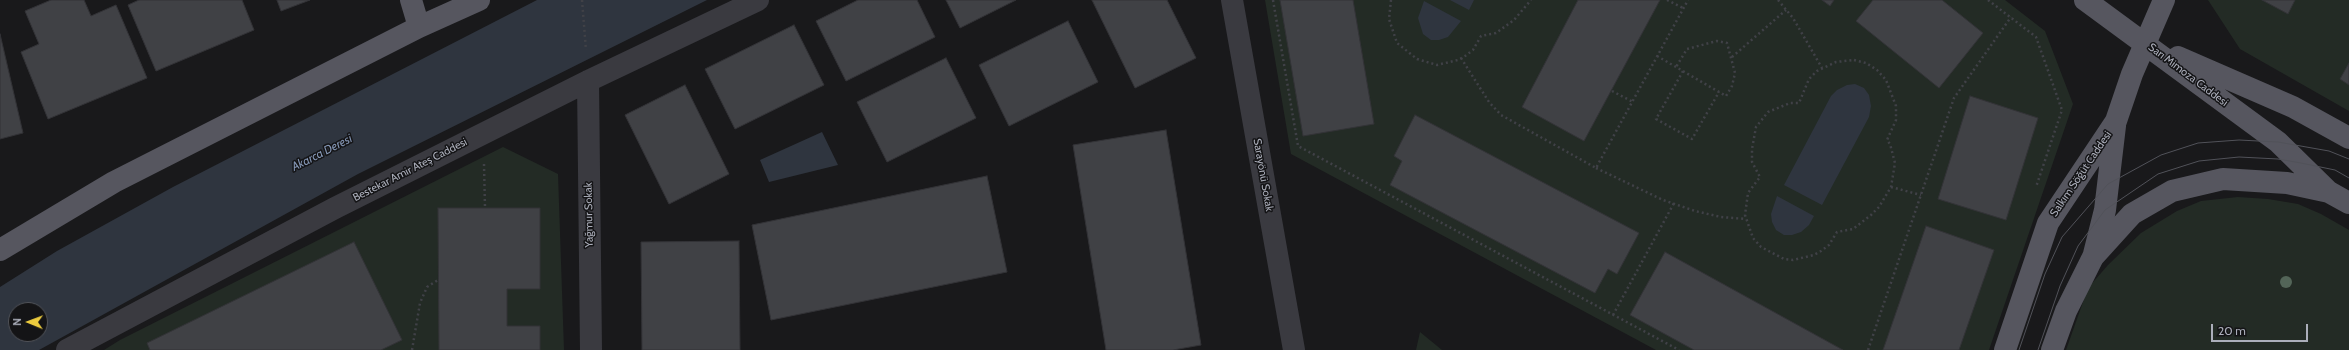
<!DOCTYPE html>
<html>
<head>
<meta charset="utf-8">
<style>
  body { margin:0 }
  #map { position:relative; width:2349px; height:350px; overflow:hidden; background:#19191b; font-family:Cabin,sans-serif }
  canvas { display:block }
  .north { position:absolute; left:8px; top:302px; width:40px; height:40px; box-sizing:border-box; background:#141416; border:1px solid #505258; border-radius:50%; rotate:271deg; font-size:11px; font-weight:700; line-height:16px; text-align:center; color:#abaeba }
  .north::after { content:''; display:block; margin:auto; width:14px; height:18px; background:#edcc3e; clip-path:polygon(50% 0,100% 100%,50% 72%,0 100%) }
  .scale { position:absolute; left:2211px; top:324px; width:97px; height:18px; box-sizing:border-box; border:2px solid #abaeba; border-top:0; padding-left:5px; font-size:12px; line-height:14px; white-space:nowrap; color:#abaeba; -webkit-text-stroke:3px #141416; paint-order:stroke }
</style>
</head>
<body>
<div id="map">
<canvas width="2349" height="350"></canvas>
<div class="north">N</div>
<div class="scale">20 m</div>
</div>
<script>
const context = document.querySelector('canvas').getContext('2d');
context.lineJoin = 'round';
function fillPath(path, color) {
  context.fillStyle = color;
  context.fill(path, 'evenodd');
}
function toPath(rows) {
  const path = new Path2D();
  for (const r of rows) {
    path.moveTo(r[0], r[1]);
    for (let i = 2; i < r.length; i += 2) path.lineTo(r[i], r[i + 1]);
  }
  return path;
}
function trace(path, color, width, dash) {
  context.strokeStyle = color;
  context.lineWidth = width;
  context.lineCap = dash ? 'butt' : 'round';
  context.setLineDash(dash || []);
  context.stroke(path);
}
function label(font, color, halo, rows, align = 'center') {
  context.font = font + ' Cabin,sans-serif';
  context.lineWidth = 3;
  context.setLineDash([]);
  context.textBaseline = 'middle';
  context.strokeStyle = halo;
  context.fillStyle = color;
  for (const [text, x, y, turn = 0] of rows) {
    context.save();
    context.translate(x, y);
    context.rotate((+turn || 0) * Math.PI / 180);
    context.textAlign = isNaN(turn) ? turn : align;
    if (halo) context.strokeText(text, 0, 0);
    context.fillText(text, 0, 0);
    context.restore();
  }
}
fillPath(toPath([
  [1265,0,2005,0,2045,31,2073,104,1989,350,1656,350,1291,154],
  [2208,0,2349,0,2349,111,2240,49],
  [503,147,558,174,564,350,104,350,120,340],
  [2238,197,2268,199,2298,204,2321,214,2349,230,2349,350,2066,350,2088,288,2108,265,2141,233,2177,211,2201,201],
  [1420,332,1442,350,1416,350]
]), '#232b25');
fillPath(toPath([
  [537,0,707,0,358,174,39,350,0,350,0,287,57,251,173,187],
  [16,310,40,310,40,334,16,334],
  [1450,0,1474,0,1469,10],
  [1424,1,1461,21,1448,37,1439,40,1431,40,1423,34,1418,18],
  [1855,84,1864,88,1869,95,1871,106,1869,117,1822,205,1784,185,1831,96,1837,90,1847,85],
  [822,132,838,165,769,182,760,160],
  [1777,196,1814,216,1809,225,1801,232,1792,235,1784,235,1776,230,1772,222,1771,214]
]), '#2f353f');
const building = toPath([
  [51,0,84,0,91,16,116,5,147,78,48,119,21,52,39,44,25,11,51,0],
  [139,0,242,0,254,30,156,71,128,5,139,0],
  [277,0,310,0,281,11,277,0],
  [858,0,917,0,935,37,846,81,816,21,858,0],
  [946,0,1016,0,960,28,946,0],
  [1092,0,1167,0,1196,58,1135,88,1092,0],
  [1280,0,1353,0,1374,124,1303,136,1280,0],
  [1578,0,1660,0,1584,141,1522,107,1578,0],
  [1822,0,1834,0,1830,6,1822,0],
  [1873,0,1942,0,1983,33,1939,88,1856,21,1873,0],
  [2262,0,2295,0,2288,14,2262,0],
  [1068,21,1098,82,1009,126,979,65,1068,21],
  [794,25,824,85,735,129,705,69,794,25],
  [0,34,23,133,0,139,0,34],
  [946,58,976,118,887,162,857,102,946,58],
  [2349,63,2349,85,2340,79,2349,63],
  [685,85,729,174,669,204,625,115,685,85],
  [1970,96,2038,118,2006,220,1938,199,1970,96],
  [1415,115,1639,233,1617,274,1608,269,1595,293,1390,185,1402,161,1394,156,1415,115],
  [1166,130,1201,345,1173,350,1106,350,1073,145,1166,130],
  [987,176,1007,272,771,320,752,225,987,176],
  [438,208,540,208,540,289,507,289,507,326,540,326,540,350,439,350,438,208],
  [1926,226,1994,250,1959,350,1883,350,1926,226],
  [739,241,740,350,642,350,641,242,739,241],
  [354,242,402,340,381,350,150,350,147,343,354,242],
  [1665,252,1843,350,1694,350,1630,315,1665,252]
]);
fillPath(building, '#404145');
trace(building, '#333337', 1);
trace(toPath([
  [582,0,586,50],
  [1273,0,1298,146,1679,350],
  [1391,0,1389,19,1397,43,1417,59,1437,65,1458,60,1465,56,1473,50,1481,36,1496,33,1514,20,1531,0],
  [1667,0,1683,8],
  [1778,0,1793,18,1822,68],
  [1988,0,2036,37,2062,110,2036,187],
  [1657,56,1726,96,1732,86,1735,73,1727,43,1717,41,1687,49,1676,67],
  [1732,57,1786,10],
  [1461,58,1489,102,1501,115,1596,168,1688,0],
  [1854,60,1866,63,1877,70,1886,80,1896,106,1896,120,1887,140,1890,144,1895,163,1891,187,1879,207,1871,215,1853,229,1837,232,1829,245,1821,251,1814,255,1793,260,1784,259,1761,247,1753,238,1745,215,1748,193,1760,177,1752,162,1752,149,1756,127,1768,112,1790,103,1799,103,1809,79,1817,71,1836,62,1854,60],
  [1683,71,1656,119,1692,139,1719,92],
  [1612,91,1633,102],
  [484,164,485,208],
  [1596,168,1663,200,1695,211,1721,217,1746,219],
  [1891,187,1921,195],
  [1613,315,1674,203],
  [412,350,420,303,427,287,438,280],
  [1868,350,1954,98,2011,17]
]), '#404147', 2.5, [2, 3]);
trace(toPath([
  [1232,0,1294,350],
  [588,81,591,350],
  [67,350,335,208,588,81,758,0]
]), '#3a3a40', 22);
trace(toPath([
  [411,0,419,27],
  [2085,0,2278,142,2329,192,2349,203],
  [2178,57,2293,107,2349,138],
  [0,250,114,182,419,27,479,0],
  [2094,254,2105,210,2115,126],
  [2005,350,2048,223,2116,121,2132,74,2164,0],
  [2052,350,2066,311,2093,257,2132,214,2172,191,2223,179,2287,183,2329,192]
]), '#56565f', 22);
trace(toPath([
  [2019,350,2045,274,2062,237,2108,184,2161,155,2198,143,2239,140,2278,142,2329,151,2349,159],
  [2038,350,2060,286,2078,246,2105,210,2158,174,2199,161,2239,157,2278,159,2301,163,2335,170,2349,178]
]), '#515259', 1);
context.fillStyle = '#536558';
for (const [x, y] of [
  [2286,282]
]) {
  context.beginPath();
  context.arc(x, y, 6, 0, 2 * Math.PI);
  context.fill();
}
label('11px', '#abaeba', '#141416', [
  ["Sarı Mimoza Caddesi",2188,75,37],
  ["Bestekar Amir Ateş Caddesi",410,170,-27],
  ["Salkım Söğüt Caddesi",2081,174,-56],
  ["Sarayönü Sokak",1263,175,80],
  ["Yağmur Sokak",589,215,-91]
]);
label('italic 12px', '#8496b4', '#141416', [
  ["Akarca Deresi",322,153,-27]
]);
</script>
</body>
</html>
